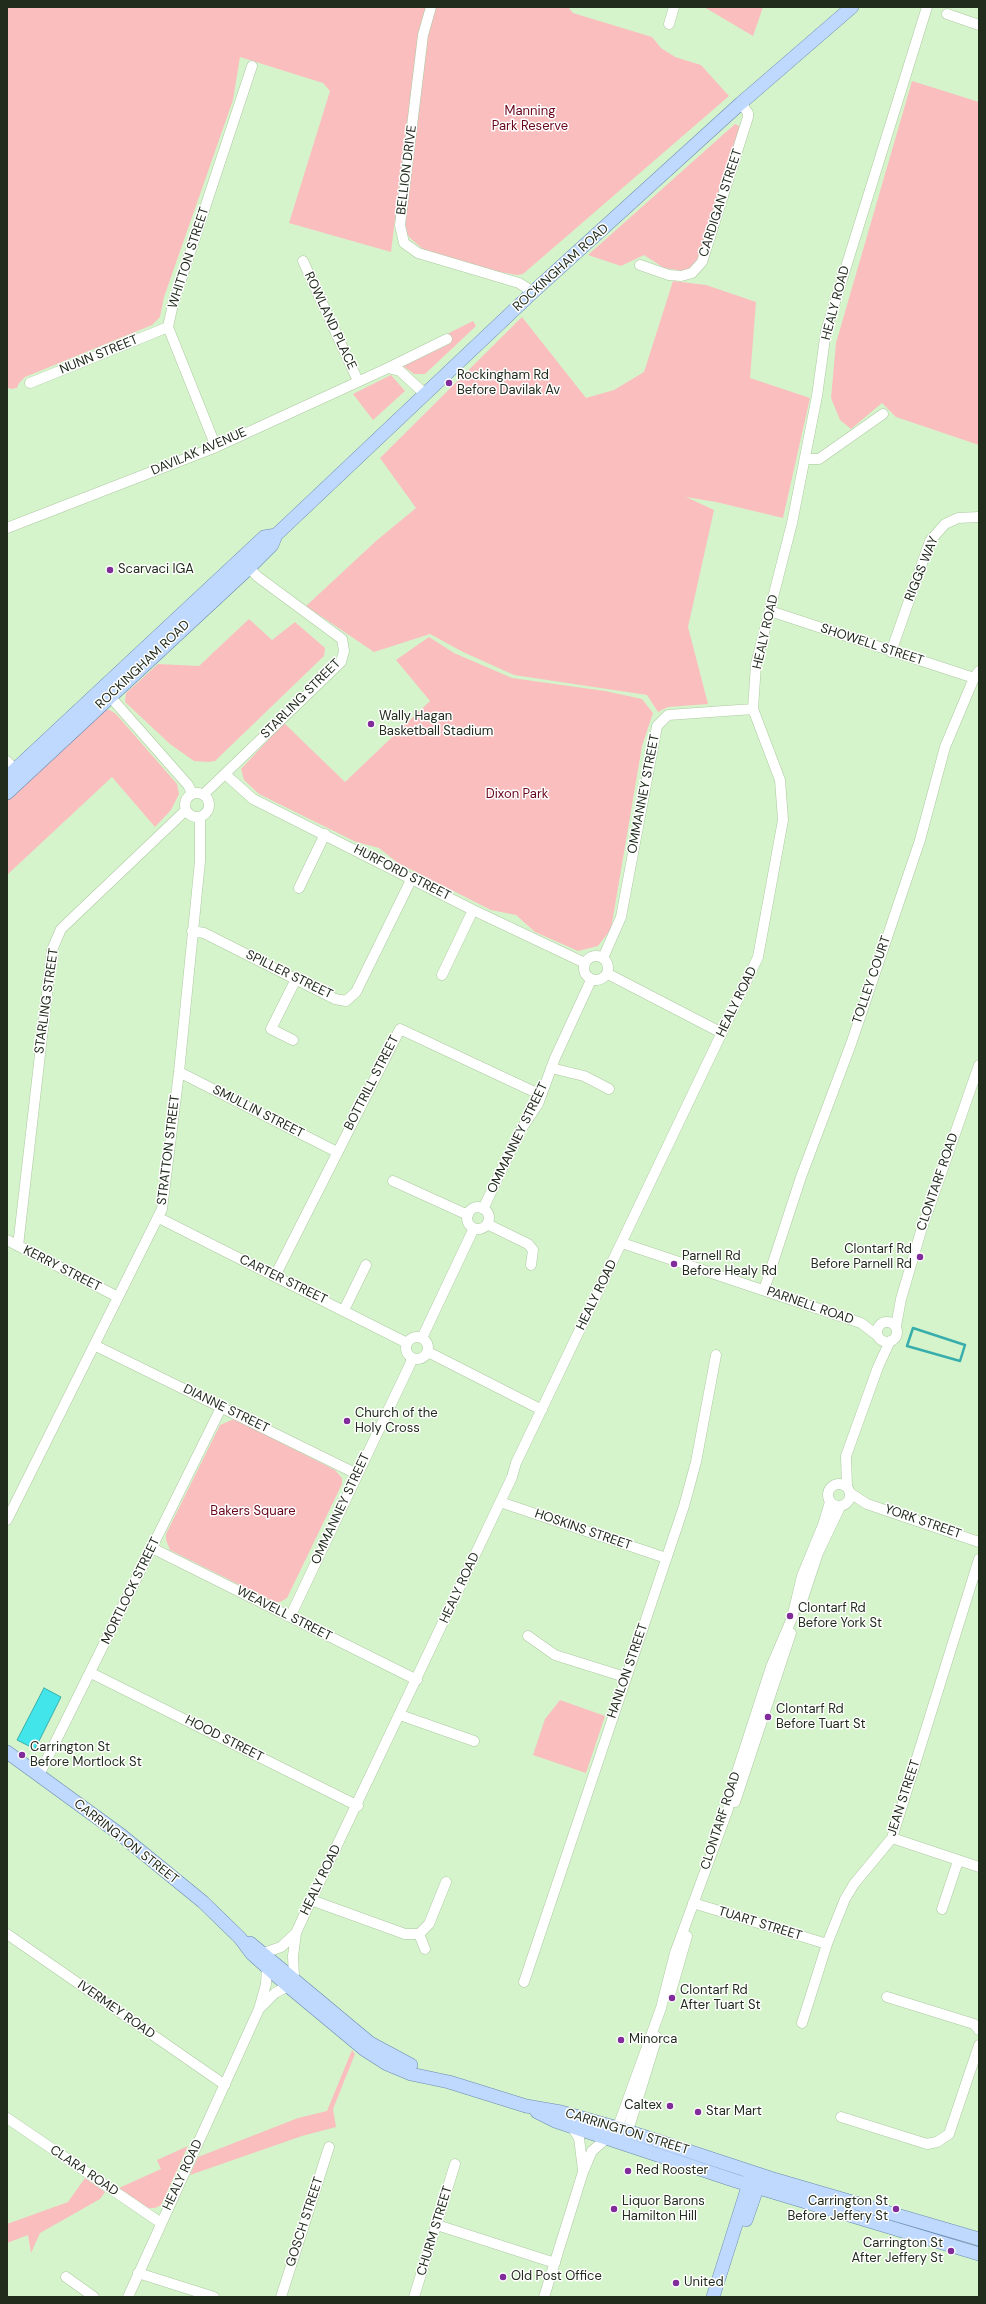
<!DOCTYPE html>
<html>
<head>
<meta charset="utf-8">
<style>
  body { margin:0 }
  #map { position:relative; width:986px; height:2304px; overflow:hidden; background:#d6f4cb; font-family:"DM Sans",sans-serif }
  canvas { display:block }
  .frame { position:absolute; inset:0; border:8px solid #212c1d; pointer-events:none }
</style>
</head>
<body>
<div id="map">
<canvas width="986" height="2304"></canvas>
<div class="frame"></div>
</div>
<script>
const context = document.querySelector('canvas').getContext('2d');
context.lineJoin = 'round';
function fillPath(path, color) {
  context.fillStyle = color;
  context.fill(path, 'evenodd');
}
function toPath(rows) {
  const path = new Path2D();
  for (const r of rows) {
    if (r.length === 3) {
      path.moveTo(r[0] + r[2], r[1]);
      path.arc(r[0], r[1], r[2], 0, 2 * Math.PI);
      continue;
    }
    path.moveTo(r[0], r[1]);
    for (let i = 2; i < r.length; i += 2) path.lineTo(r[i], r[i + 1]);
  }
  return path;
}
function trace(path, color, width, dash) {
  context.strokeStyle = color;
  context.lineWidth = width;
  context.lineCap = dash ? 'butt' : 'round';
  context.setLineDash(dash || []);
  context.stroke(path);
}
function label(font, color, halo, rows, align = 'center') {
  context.font = font + ' "DM Sans",sans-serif';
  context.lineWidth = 3;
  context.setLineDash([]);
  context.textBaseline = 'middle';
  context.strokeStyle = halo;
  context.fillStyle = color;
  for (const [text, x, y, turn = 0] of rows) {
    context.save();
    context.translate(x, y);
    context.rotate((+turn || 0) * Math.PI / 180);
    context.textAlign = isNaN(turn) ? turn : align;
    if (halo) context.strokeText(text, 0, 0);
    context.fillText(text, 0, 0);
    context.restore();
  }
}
fillPath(toPath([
  [7,7,568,7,573,13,652,37,661,48,675,57,701,65,729,96,523,274,517,275,495,271,433,252,423,249,411,239,407,234,405,227,414,150,404,146,391,252,289,223,330,91,323,83,240,57,233,100,164,297,160,317,152,325,25,377,19,383,17,388,11,389,7,387],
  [704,7,763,7,753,36],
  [912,81,979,102,979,445,896,417,882,403,851,429,840,420,831,398,836,343],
  [735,124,741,127,697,260,691,267,684,271,664,268,644,255,621,266,588,255],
  [673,281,706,285,756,302,750,378,810,398,783,518,716,502,686,497,714,510,688,627,708,704,668,707,658,712,647,695,514,675,463,652,430,634,374,652,306,606,376,541,416,508,380,458,522,317,586,398,614,390,644,372],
  [473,321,476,326,425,374,414,374,403,366,451,343,447,334],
  [391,375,405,391,373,420,353,394],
  [249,619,272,640,295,622,325,648,324,656,215,761,208,762,194,761,170,744,125,702,126,693,158,664,199,666],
  [429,637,454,653,512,678,605,691,642,699,653,713,642,746,611,929,598,946,578,951,535,932,516,915,491,910,398,863,379,848,356,842,259,794,244,780,241,769,284,723,345,782,430,701,396,660],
  [102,709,110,710,116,714,177,784,179,794,171,810,155,827,112,777,7,875,7,799],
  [234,1419,335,1470,342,1478,342,1484,287,1598,282,1601,276,1603,170,1550,166,1540,166,1534,220,1425],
  [560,1700,605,1716,586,1773,533,1755,545,1719],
  [352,2050,355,2054,333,2109,336,2127,302,2136,190,2175,198,2157,298,2118,327,2111],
  [188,2146,161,2205,155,2208,148,2208,119,2188,161,2169,157,2160],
  [85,2178,105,2192,100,2199,40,2233,31,2253,28,2235,7,2243,7,2224,68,2202]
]), '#fabebf');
const water = toPath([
  [44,1688,61,1697,35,1749,17,1740,44,1688]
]);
fillPath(water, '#42e6ea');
trace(water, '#38aeac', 1);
trace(toPath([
  [913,1328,965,1345,960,1361,907,1346,913,1328]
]), '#38aeac', 2.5);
const minor = toPath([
  [431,7,423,35,400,225,404,243,418,253,519,283,533,292],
  [947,14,979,25],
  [669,24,674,7],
  [303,261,358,381],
  [640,265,669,275,681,276,692,273,702,262,748,117,748,113,741,103],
  [388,368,447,339],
  [30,383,168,327],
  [216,447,168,327,173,304,252,66],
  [805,459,819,459,883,414],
  [7,528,216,447,388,368,400,371,425,394],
  [770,611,974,678],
  [891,652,930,541,945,524,958,518,979,517],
  [107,693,188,785,192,793],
  [7,761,15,770],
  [225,774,253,799,473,910,585,963],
  [197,805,12],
  [204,794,341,662,344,651,342,639,258,577,244,563],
  [299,888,325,834],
  [192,931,204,933,335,999,346,1001,356,992,412,878],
  [596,968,12],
  [603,958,621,917,657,726,668,715,753,709],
  [608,974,722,1033],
  [442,975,473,910],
  [293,1040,271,1029,296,979],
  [551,1068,584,1076,609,1089],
  [179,1072,337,1152],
  [393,1181,468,1215],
  [478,1218,11],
  [483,1209,520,1131,538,1104,555,1058,591,980],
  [159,1218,407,1343],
  [487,1224,528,1244,533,1250,531,1265],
  [7,1240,118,1297],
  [622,1243,861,1323,878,1336],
  [18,1246,52,950,61,929,186,810],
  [275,1276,400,1029,541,1095],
  [764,1290,801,1177,851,1044,920,840,945,747,974,678,979,671],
  [344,1310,366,1265],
  [887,1332,10],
  [896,1326,901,1299,921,1231,979,1065],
  [417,1348,11],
  [422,1338,474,1228],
  [94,1345,357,1474],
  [428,1352,542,1410],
  [839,1495,11],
  [847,1487,846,1456,878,1367,890,1341],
  [850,1493,867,1504,979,1542],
  [500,1502,666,1558],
  [7,1520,162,1209,179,1072,200,861,200,817],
  [152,1548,417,1680],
  [800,1607,818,1553,840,1507],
  [290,1617,413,1358],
  [528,1636,555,1655,625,1677],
  [91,1673,358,1806],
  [400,1715,474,1741],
  [39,1775,222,1406],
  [735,1802,791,1633],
  [892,1838,979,1867],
  [311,1900,405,1934,419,1934,429,1924,446,1882],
  [693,1903,827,1944],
  [942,1909,958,1861],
  [7,1934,225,2085],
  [419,1934,425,1949],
  [264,1953,281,1947,296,1933],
  [294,1977,293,1956,296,1933,311,1900,512,1477,516,1463,758,957,783,820,780,780,753,709,756,664,792,523,817,396,826,331,927,7],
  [524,1982,684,1506,696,1462,716,1355],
  [670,1995,687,1936],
  [887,1997,974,2024,979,2030],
  [260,2008,275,1993,288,1986],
  [802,2023,827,1944,845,1899,854,1884,892,1838,979,1559],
  [841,2117,927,2144,937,2142,949,2134,979,2045],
  [7,2118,161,2223],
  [572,2127,579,2138,583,2170],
  [615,2135,661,2008,675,1953,728,1809,735,1778,771,1667,792,1618,802,1576,823,1525,830,1502],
  [626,2137,657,2037],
  [437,2225,555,2263],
  [138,2273,214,2297],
  [66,2277,94,2297],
  [128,2297,259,2009,266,1984,267,1967],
  [281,2297,329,2147],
  [414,2297,455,2164],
  [544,2297,583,2172,592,2151,607,2138]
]);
const major = toPath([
  [7,777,264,537,276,535],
  [7,793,249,568,272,545,276,535,533,292,741,103,852,7],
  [7,1752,121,1835,203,1902,240,1938,252,1954,288,1986,365,2050,387,2064,411,2074,449,2082,526,2106,561,2112,618,2128,770,2178,979,2239],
  [250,1943,370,2043,411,2065],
  [537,2112,555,2121,736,2181,979,2254],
  [746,2220,760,2180],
  [713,2297,751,2177]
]);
trace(minor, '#acc9a1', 11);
trace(major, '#6a8baf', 14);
trace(minor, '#fff', 10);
trace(major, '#bed8fe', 13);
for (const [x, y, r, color] of [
  [449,383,4,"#812c9a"],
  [110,570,4,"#812c9a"],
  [371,724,4,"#812c9a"],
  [920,1257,4,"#812c9a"],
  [674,1264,4,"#812c9a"],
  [347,1421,4,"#812c9a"],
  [790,1616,4,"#812c9a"],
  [768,1717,4,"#812c9a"],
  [22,1755,4,"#812c9a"],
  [672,1998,4,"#812c9a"],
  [621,2040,4,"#812c9a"],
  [670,2106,4,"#812c9a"],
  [698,2112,4,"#812c9a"],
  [628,2171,4,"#812c9a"],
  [614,2209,4,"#812c9a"],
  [896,2209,4,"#812c9a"],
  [951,2251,4,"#812c9a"],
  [503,2277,4,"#812c9a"],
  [676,2283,4,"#812c9a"]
]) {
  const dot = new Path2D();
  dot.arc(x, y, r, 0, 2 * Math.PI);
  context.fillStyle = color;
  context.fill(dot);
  trace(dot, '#fff', 1.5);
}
label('13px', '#68051c', '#fff', [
  ["Manning",530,112],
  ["Park Reserve",530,127],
  ["Dixon Park",517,795],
  ["Bakers Square",253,1512]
]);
label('13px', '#212c1d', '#fff', [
  ["BELLION DRIVE",407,170,-83],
  ["CARDIGAN STREET",721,203,-72],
  ["WHITTON STREET",189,258,-72],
  ["ROCKINGHAM ROAD",561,268,-42],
  ["HEALY ROAD",836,303,-75],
  ["ROWLAND PLACE",330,321,65],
  ["NUNN STREET",99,355,-22],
  ["DAVILAK AVENUE",199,452,-23],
  ["RIGGS WAY",922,569,-68],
  ["HEALY ROAD",766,632,-77],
  ["SHOWELL STREET",872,645,18],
  ["ROCKINGHAM ROAD",143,665,-43],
  ["STARLING STREET",301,699,-45],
  ["OMMANNEY STREET",644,794,-79],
  ["HURFORD STREET",402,873,27],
  ["SPILLER STREET",289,975,26],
  ["TOLLEY COURT",872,980,-71],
  ["STARLING STREET",47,1001,-82],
  ["HEALY ROAD",737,1002,-64],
  ["BOTTRILL STREET",372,1083,-63],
  ["SMULLIN STREET",258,1112,27],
  ["OMMANNEY STREET",518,1138,-64],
  ["STRATTON STREET",169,1150,-83],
  ["CLONTARF ROAD",938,1182,-71],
  ["KERRY STREET",62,1269,27],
  ["CARTER STREET",283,1280,26],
  ["HEALY ROAD",597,1295,-64],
  ["PARNELL ROAD",810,1306,19],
  ["DIANNE STREET",226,1409,26],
  ["OMMANNEY STREET",341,1509,-65],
  ["YORK STREET",923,1522,19],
  ["HOSKINS STREET",583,1530,19],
  ["HEALY ROAD",460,1588,-65],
  ["MORTLOCK STREET",131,1591,-64],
  ["WEAVELL STREET",284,1614,27],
  ["HANLON STREET",628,1671,-71],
  ["HOOD STREET",224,1739,27],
  ["JEAN STREET",904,1798,-72],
  ["CLONTARF ROAD",721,1821,-72],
  ["CARRINGTON STREET",126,1842,38],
  ["HEALY ROAD",321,1880,-64],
  ["TUART STREET",760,1924,17],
  ["IVERMEY ROAD",116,2010,35],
  ["CARRINGTON STREET",627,2132,17],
  ["CLARA ROAD",84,2171,34],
  ["HEALY ROAD",183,2175,-65],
  ["GOSCH STREET",305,2222,-72],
  ["CHURM STREET",435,2231,-73]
]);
label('13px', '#212c1d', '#fff', [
  ["Rockingham Rd",457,376],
  ["Before Davilak Av",457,391],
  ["Scarvaci IGA",118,570],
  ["Wally Hagan",379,717],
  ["Basketball Stadium",379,732],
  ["Clontarf Rd",912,1250,"right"],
  ["Before Parnell Rd",912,1265,"right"],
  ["Parnell Rd",682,1257],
  ["Before Healy Rd",682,1272],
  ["Church of the",355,1414],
  ["Holy Cross",355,1429],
  ["Clontarf Rd",798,1609],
  ["Before York St",798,1624],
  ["Clontarf Rd",776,1710],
  ["Before Tuart St",776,1725],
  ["Carrington St",30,1748],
  ["Before Mortlock St",30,1763],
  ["Clontarf Rd",680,1991],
  ["After Tuart St",680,2006],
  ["Minorca",629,2040],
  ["Caltex",662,2106,"right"],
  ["Star Mart",706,2112],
  ["Red Rooster",636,2171],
  ["Liquor Barons",622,2202],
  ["Hamilton Hill",622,2217],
  ["Carrington St",888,2202,"right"],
  ["Before Jeffery St",888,2217,"right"],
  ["Carrington St",943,2244,"right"],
  ["After Jeffery St",943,2259,"right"],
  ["Old Post Office",511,2277],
  ["United",684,2283]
], 'left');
</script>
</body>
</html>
